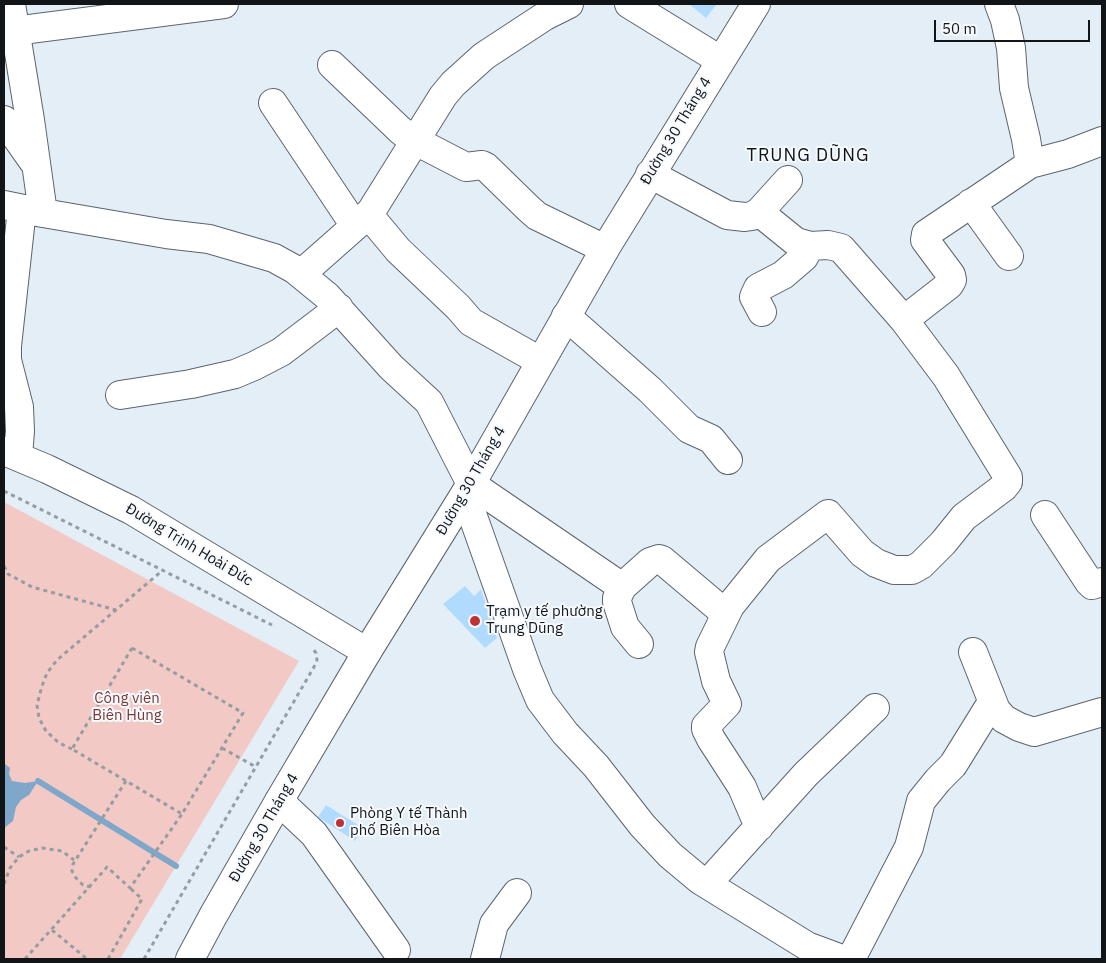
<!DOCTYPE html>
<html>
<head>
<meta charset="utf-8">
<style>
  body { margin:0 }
  #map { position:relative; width:1106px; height:963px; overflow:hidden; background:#e4eef7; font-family:"IBM Plex Sans",sans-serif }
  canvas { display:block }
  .frame { position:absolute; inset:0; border:5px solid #111518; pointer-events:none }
  .scale { position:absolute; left:934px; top:20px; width:156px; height:22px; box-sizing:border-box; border:2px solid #111518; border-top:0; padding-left:6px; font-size:15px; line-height:18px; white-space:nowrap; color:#111518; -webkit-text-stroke:4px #f6fafe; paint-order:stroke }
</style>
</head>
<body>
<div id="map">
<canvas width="1106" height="963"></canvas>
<div class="frame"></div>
<div class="scale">50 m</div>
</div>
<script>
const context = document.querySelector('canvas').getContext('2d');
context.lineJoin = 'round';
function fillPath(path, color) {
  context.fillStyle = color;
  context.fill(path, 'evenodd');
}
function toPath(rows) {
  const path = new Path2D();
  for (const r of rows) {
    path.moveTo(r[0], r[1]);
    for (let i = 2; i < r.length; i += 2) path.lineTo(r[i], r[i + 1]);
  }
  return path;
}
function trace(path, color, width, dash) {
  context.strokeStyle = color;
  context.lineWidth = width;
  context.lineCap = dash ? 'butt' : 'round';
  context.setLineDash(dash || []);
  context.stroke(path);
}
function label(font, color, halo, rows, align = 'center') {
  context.font = font + ' "IBM Plex Sans",sans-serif';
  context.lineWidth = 4;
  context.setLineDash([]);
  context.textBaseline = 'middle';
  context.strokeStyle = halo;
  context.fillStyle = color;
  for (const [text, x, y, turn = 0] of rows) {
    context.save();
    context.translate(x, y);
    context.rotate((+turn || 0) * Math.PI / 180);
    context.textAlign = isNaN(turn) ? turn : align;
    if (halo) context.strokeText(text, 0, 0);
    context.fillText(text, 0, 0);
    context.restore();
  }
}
fillPath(toPath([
  [4,502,299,661,120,959,4,959]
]), '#f2c9c4');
fillPath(toPath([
  [4,756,5,757,5,764,10,768,9,774,12,781,25,783,38,781,29,795,21,800,16,807,13,821,4,828]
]), '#7fa7c9');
trace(toPath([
  [38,781,176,866]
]), '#7fa7c9', 6);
fillPath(toPath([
  [689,4,717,4,706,18],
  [465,586,474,596,481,589,497,638,485,648,443,604],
  [326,805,363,828,355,841,318,817]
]), '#b1dbfe');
const minor = toPath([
  [11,4,30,120,43,213],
  [629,4,720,60],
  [999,4,1005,20,1011,48,1014,88,1026,139,1030,164],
  [14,31,224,4],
  [332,65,400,130,410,138,466,167,482,165,486,167,528,208,537,216,605,249],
  [273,103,355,226],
  [4,120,33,161],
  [650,174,727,215,745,217,752,216,759,212,788,180],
  [971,203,1009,256],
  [4,205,43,213,166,234,209,239,274,258,294,269,327,296,391,367,429,402,471,484,622,587],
  [759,212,796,242,810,246,828,245,841,248,904,320,946,376,1008,477,1008,482,1004,487,964,517,943,543,921,565,912,570,894,570,876,563,862,553,828,514,768,559,730,606,710,647,709,652,716,681,727,704,706,726,706,729,711,739,742,787,759,827],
  [368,214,398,250,458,307,471,322,540,361],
  [301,274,370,213,443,96,453,84,484,56,545,16,569,4],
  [762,312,754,297,758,288,783,275,804,257,810,246],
  [566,316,650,390,689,429,711,439,728,460],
  [904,320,949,285,952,280,951,275,925,240,926,234,1030,164,1068,154,1102,141],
  [120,395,191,384,235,374,254,366,281,352,339,308],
  [4,451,47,469,131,510,367,652],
  [18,456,20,431,19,407,7,360,7,346,22,209],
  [465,494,527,669,540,700,565,733,596,766,642,825,670,855,700,880,807,946,842,959],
  [1045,515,1089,582,1092,585,1102,582],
  [639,644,625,627,617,602,617,598,622,587,650,562,659,559,662,560,726,614],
  [973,652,996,710,1004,719,1019,727,1034,732,1102,712],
  [279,801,314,834,396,950],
  [707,884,806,774,875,708],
  [485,959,494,924,517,893],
  [851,959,909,847,921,801,938,780,953,765,992,702]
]);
const major = toPath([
  [190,959,213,916,279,801,367,652,471,484,605,249,756,4]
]);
trace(minor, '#5c656c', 30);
trace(major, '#5c656c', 30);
trace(toPath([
  [4,491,272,625],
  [4,566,8,574,32,587,116,610],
  [132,648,243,713,182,814,72,749,132,648],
  [222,748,256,767],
  [72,749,59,743,46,731,39,718,37,705,42,686,47,673,57,660,163,570],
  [4,847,19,857],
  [4,884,10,868,19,857,29,851,42,848,62,851,74,860],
  [91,887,83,885,76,878,72,871,73,864,126,781],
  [52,930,87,959],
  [25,959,107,867,130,888,182,814],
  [108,959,142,899,130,888],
  [144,959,314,667,317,660,316,653,313,649]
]), '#959da3', 3, [4, 4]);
trace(minor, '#fff', 28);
trace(major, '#fff', 28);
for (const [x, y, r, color] of [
  [475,621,6,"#c03132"],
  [340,823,5,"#c03132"]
]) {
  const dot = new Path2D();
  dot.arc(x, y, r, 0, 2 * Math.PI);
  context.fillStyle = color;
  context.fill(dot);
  trace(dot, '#f6fafe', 2);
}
label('15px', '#111518', '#f6fafe', [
  ["Đường 30 Tháng 4",676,131,-59],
  ["Đường 30 Tháng 4",471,481,-60],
  ["Đường Trịnh Hoài Đức",189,545,31],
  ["Đường 30 Tháng 4",264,828,-60]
]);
label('15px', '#111518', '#f6fafe', [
  ["Trạm y tế phường",486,612],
  ["Trung Dũng",486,629],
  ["Phòng Y tế Thành",350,814],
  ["phố Biên Hòa",350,831]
], 'left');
label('15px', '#7b3733', '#f6fafe', [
  ["Công viên",127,699],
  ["Biên Hùng",127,716]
]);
context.letterSpacing = '1px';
label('18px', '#111518', '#f6fafe', [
  ["TRUNG DŨNG",808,156]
]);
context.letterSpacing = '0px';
</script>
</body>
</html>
